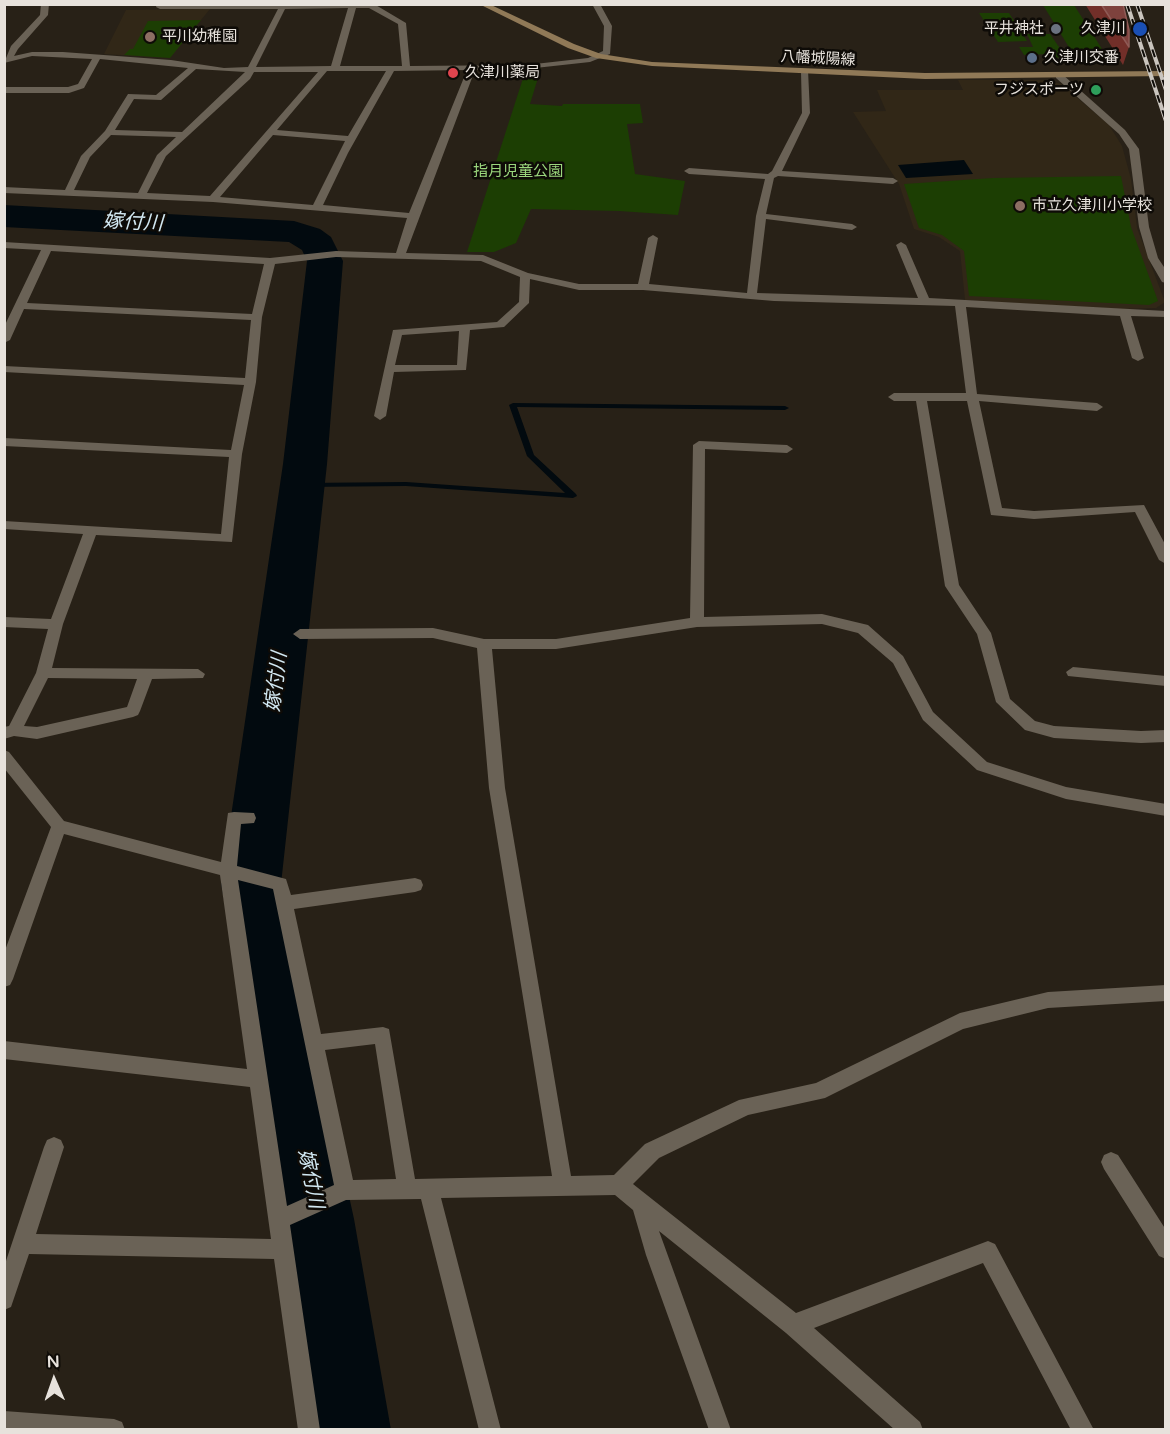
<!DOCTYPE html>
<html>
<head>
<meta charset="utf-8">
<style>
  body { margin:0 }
  #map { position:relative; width:1170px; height:1434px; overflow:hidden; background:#282117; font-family:"Varela Round",sans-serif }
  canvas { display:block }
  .frame { position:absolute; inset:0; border:6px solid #e7e2dc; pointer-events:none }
  .north { position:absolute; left:24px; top:1350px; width:60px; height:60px; -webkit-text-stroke:4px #0e0b07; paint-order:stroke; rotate:358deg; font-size:16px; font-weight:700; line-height:24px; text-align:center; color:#e7e2dc }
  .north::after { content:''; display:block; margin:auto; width:21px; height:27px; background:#e7e2dc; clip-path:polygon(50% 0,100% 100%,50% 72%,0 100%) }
</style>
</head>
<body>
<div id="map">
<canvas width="1170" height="1434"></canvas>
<div class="frame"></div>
<div class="north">N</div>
</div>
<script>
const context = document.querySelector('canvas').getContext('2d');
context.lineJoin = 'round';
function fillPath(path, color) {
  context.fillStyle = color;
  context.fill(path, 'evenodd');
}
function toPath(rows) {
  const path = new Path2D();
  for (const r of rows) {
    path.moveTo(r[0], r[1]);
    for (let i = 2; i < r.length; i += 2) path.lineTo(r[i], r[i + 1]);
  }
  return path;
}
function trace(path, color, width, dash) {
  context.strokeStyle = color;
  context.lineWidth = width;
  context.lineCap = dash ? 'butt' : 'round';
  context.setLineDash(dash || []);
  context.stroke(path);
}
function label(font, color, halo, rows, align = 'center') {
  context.font = font + ' "Varela Round","Noto Sans JP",sans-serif';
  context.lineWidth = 5;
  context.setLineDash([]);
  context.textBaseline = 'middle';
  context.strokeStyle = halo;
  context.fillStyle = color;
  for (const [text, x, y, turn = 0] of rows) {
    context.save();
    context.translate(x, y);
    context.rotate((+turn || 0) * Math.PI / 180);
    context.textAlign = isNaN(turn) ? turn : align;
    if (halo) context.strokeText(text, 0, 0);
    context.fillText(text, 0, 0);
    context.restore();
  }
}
fillPath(toPath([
  [210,9,170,58,104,54,126,10],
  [958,80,1046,80,1061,84,1109,125,1122,146,1131,179,1137,228,1165,302,1156,308,1120,309,965,300,960,251,939,237,914,229,899,184,853,112,886,111,877,90,963,90]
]), '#312717');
fillPath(toPath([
  [1043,5,1074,5,1111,63,1078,62],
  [979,13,1009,13,1027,41,998,42],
  [201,20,170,58,124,55,130,49,133,49,148,21],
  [1027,34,1050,34,1066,57,1051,58,1049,54,1024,55,1019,47,1033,47],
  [541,68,530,104,562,106,563,104,640,104,643,123,627,124,635,174,685,181,678,215,619,211,531,209,516,243,494,252,467,252,526,69],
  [1121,176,1131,227,1158,301,1149,305,969,296,964,251,942,235,919,228,904,184,993,178]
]), '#1c3e03');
fillPath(toPath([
  [964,160,973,174,906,178,898,165]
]), '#020a0f');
fillPath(toPath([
  [10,215,13,217,4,228,4,221,10,215],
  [513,403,785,406,789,408,785,410,517,407,534,455,576,494,577,496,573,498,406,486,303,487,299,485,303,483,406,482,565,493,527,456,509,405,513,403]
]), '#020a0f');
fillPath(toPath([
  [4,205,294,221,320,229,331,237,343,261,327,464,281,884,354,1219,391,1430,311,1430,282,1219,221,884,283,464,307,261,302,250,289,242,4,227,4,205]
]), '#020a0f');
fillPath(toPath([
  [41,4,49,4,48,15,18,49,14,56,32,52,63,52,171,60,224,68,248,67,278,9,160,9,156,7,157,4,374,4,406,23,410,66,526,65,588,58,603,51,604,26,592,4,600,4,612,26,610,54,590,62,526,69,475,70,406,253,483,255,528,273,579,284,638,284,648,238,653,235,658,238,649,284,747,293,756,216,765,179,689,174,684,171,689,168,768,174,772,171,802,113,801,72,808,70,810,113,782,171,893,178,898,181,893,184,778,176,774,178,766,214,852,224,857,227,852,230,766,219,757,293,918,298,896,245,901,242,906,245,929,298,1166,311,1166,317,1131,316,1144,358,1138,361,1132,358,1120,316,966,307,977,394,1097,403,1103,407,1097,411,979,401,1002,508,1034,511,1144,505,1166,546,1166,564,1159,560,1135,512,1034,519,991,515,967,401,927,401,959,585,991,633,1010,699,1035,721,1054,726,1141,731,1166,730,1166,742,1141,743,1054,738,1025,730,996,702,977,634,945,586,916,401,894,401,888,397,894,393,966,393,955,306,774,301,643,290,579,290,530,279,529,303,504,327,470,330,466,370,394,372,386,416,380,420,374,416,393,330,497,322,519,302,520,277,481,261,336,257,275,264,262,317,256,382,242,454,232,542,96,535,63,624,52,668,198,669,205,674,203,678,152,679,140,711,138,715,133,717,37,739,14,736,4,739,4,727,9,726,36,673,48,629,4,627,4,617,51,619,83,534,4,529,4,521,221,534,229,457,4,446,4,438,231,450,244,385,4,372,4,366,245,378,251,320,24,309,10,340,4,343,4,327,41,250,4,248,4,242,270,258,336,251,396,253,407,218,213,202,4,193,4,187,65,190,81,156,105,131,128,94,156,95,188,68,100,59,84,88,69,93,4,93,4,87,68,87,78,84,92,59,32,56,4,63,11,46,40,15,41,4],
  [348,8,331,66,256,67,285,9,348,8],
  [356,8,369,8,398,24,402,66,340,66,356,8],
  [196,69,245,72,182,132,115,130,134,99,161,100,196,69],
  [467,70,409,213,323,205,348,153,394,71,467,70],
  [327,71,386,71,348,136,277,130,327,71],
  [254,72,318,72,210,196,147,193,166,156,250,79,254,72],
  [111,135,176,137,157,155,138,193,74,190,90,157,111,135],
  [273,135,345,141,313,205,220,197,273,135],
  [51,251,264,264,252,314,27,303,51,251],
  [459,331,457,365,395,365,402,335,459,331],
  [48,678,137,679,127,707,37,727,24,726,48,678],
  [1056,74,1062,74,1125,130,1139,149,1149,227,1158,258,1166,270,1166,283,1162,282,1148,258,1139,227,1129,149,1119,134,1056,78,1056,74],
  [699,441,787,445,793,449,787,453,705,449,704,617,822,614,868,625,903,656,933,712,987,762,1066,787,1166,804,1166,816,1066,799,977,770,923,720,893,663,858,633,822,624,697,627,556,649,492,649,505,788,571,1176,614,1175,645,1144,739,1100,816,1083,960,1013,1048,992,1166,985,1166,1001,1048,1008,963,1029,825,1098,748,1115,659,1158,633,1184,796,1313,988,1241,995,1244,1094,1430,1071,1430,983,1263,814,1328,920,1422,923,1430,895,1430,786,1333,659,1231,731,1430,709,1430,646,1255,633,1210,615,1195,441,1198,501,1430,479,1430,421,1199,346,1200,290,1225,320,1430,298,1430,274,1259,29,1254,11,1307,4,1310,4,1267,44,1147,47,1140,54,1137,61,1140,64,1147,36,1234,271,1239,250,1087,4,1059,4,1041,247,1069,220,875,64,834,13,979,10,985,4,987,4,953,51,827,4,768,4,750,9,752,64,821,221,862,228,813,234,812,254,813,256,818,254,823,241,824,237,866,286,879,291,895,415,878,421,880,423,885,421,890,415,892,294,909,321,1034,383,1027,389,1029,415,1179,552,1176,489,788,477,648,433,638,300,639,293,634,300,629,433,628,484,639,556,639,690,618,693,445,699,441],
  [238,880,273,889,334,1185,287,1206,238,880],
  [375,1044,396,1179,353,1180,325,1050,375,1044],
  [1073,667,1166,676,1166,686,1068,676,1066,672,1073,667],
  [1111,1152,1118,1155,1166,1230,1166,1259,1159,1256,1104,1169,1101,1162,1104,1155,1111,1152],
  [4,1411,114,1419,122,1422,125,1430,4,1430,4,1411]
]), '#6a6256');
fillPath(toPath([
  [479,4,489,4,574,44,601,54,652,62,925,73,1166,71,1166,76,925,79,652,66,596,58,568,48,479,4]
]), '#907957');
const rail = toPath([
  [1127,4,1166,121],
  [1137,4,1166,90]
]);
trace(rail, '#cac5be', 4);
trace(rail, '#0e0b07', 2, [8]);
fillPath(toPath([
  [1085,4,1123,4,1129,47,1123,65]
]), '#722f29');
const building = toPath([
  [1101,4,1123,4,1129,30,1129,47,1101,4]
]);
fillPath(building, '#7e423d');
trace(building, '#8f5b56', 1.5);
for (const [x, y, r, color] of [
  [1056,29,6,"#6b7280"],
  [1140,29,8,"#1a4fb4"],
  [150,37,6,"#8d6e63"],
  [1032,58,6,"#5c6f8a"],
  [453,73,6,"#e0444e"],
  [1096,90,6,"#2e9e5b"],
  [1020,206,6,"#8d6e63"]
]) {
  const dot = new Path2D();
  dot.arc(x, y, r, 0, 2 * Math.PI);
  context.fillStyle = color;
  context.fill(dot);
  trace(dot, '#0e0b07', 2);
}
label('15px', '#e7e2dc', '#0e0b07', [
  ["平井神社",1044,29,"right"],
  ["久津川",1126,29,"right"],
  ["平川幼稚園",162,37],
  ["久津川交番",1044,58],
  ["久津川薬局",465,73],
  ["フジスポーツ",1084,90,"right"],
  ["市立久津川小学校",1032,206]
], 'left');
label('15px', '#e7e2dc', '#0e0b07', [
  ["八幡城陽線",818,59,3]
]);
label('15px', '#9bd77d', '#0e0b07', [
  ["指月児童公園",518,172]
]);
label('italic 20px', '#d2e8f2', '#0e0b07', [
  ["嫁付川",133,223,3],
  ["嫁付川",277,682,-83],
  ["嫁付川",310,1179,79]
]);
</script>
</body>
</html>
